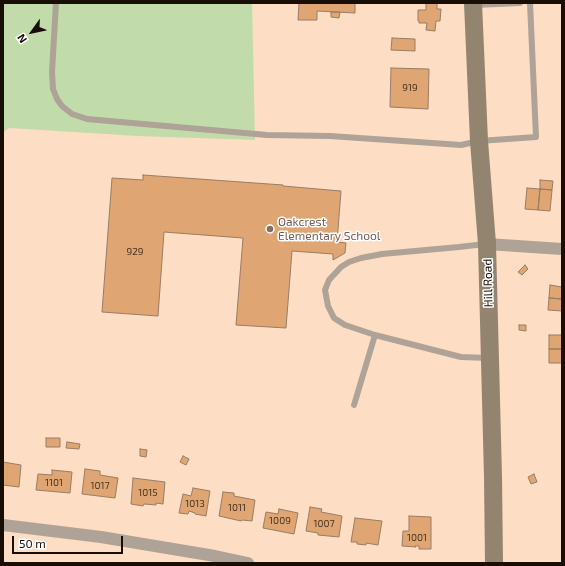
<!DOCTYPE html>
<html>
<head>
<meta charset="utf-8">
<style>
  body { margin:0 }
  #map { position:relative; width:565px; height:566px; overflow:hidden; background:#fdddc3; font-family:"Exo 2",sans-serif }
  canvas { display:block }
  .frame { position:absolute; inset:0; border:4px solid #190e06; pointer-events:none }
  .north { position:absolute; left:12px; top:12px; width:40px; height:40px; -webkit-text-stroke:3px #fff; paint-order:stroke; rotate:237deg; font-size:11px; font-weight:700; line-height:16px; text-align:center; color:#190e06 }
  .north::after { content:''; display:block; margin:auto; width:14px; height:18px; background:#190e06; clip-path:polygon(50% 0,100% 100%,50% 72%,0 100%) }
  .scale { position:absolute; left:12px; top:536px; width:111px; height:18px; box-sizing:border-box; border:2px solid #190e06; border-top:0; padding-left:5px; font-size:12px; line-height:14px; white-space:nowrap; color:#190e06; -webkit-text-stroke:3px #fff; paint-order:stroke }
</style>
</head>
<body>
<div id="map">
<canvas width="565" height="566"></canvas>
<div class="frame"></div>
<div class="north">N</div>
<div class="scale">50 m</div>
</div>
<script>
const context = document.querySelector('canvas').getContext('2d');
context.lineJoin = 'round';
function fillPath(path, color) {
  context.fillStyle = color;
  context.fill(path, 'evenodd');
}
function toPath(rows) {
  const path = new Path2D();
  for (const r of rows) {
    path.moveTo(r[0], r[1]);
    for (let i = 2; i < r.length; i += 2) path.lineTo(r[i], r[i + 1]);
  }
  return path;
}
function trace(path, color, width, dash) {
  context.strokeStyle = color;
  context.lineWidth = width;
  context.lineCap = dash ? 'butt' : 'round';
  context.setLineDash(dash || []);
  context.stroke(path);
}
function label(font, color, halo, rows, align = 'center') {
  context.font = font + ' "Exo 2",sans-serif';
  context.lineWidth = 3;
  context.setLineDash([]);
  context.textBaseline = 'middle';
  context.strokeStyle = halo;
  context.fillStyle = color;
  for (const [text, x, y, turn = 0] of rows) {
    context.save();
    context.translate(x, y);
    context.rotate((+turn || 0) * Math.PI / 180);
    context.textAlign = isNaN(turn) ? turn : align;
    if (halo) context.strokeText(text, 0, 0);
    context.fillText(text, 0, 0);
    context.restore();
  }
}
fillPath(toPath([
  [3,3,252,3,255,140,138,136,9,128,3,132]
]), '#c1dbaa');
const building = toPath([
  [299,3,355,3,355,13,317,11,317,20,298,20,299,3],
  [426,3,437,3,437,9,441,9,440,21,436,21,435,31,426,30,427,23,419,23,419,21,418,21,418,10,426,10,426,3],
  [331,12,340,12,339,18,331,17,331,12],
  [392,38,415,39,415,51,391,50,392,38],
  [391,68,429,69,428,109,390,107,391,68],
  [143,175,283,185,283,186,341,191,337,242,346,243,345,253,333,260,333,254,292,251,286,328,236,325,243,238,164,232,158,316,102,312,112,178,143,180,143,175],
  [540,180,553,181,552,190,540,189,540,180],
  [527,188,540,189,538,210,525,209,527,188],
  [540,189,552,190,550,211,538,210,540,189],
  [525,265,528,269,522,275,518,272,525,265],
  [550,285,562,287,562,299,549,298,550,285],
  [549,298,562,299,562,311,548,310,549,298],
  [519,325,526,325,526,331,519,330,519,325],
  [549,335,562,335,562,349,549,349,549,335],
  [549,349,562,349,562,363,549,363,549,349],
  [46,438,60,438,60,447,46,447,46,438],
  [67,442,80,444,79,449,66,448,67,442],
  [140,449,147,450,146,457,140,456,140,449],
  [183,456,189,459,186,465,180,462,183,456],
  [3,462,21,465,19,487,3,485,3,462],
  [85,469,100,471,100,475,118,478,115,498,82,494,85,469],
  [52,470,72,472,70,493,36,490,38,474,52,475,52,470],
  [534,474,537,482,531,484,528,477,534,474],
  [133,478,165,482,163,504,156,503,156,505,144,504,143,506,131,504,133,478],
  [193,488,210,491,206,516,195,514,195,513,189,511,188,514,179,513,183,494,191,496,193,488],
  [223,492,234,493,234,496,255,500,252,521,242,520,241,521,219,516,223,492],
  [310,507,322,509,321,512,342,516,339,537,318,535,318,533,306,531,310,507],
  [279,509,298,513,294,534,263,528,266,512,278,514,279,509],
  [409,516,431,517,431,549,419,549,419,546,415,546,416,547,402,546,403,531,409,531,409,516],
  [355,518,382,521,378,545,366,543,366,545,357,544,357,542,351,542,355,518]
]);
fillPath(building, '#dfa573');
trace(building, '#997c65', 1);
trace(toPath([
  [56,3,52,72,53,89,57,99,62,106,72,114,87,119,267,135,330,136,461,145,479,141,536,137,530,3],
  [475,5,520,3],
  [485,244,459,247,382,254,361,258,349,262,341,267,329,280,325,290,328,306,334,318,345,325,375,335,461,357,488,358],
  [354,405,375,335]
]), '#aea396', 6);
trace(toPath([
  [487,244,562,249],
  [3,525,101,537,215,556,248,563]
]), '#aea396', 12);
trace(toPath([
  [473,3,479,141,487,244,493,477,494,563]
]), '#938470', 18);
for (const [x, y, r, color] of [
  [270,229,4,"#8d6e63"]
]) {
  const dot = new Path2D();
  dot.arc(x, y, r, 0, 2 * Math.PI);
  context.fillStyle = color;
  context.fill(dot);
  trace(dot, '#fff', 1.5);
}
label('10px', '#4a3421', null, [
  ["919",410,88],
  ["929",135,252],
  ["1101",54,483],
  ["1017",100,486],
  ["1015",148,493],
  ["1013",195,504],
  ["1011",237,508],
  ["1009",280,521],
  ["1007",324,524],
  ["1001",417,538]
]);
label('12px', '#785e54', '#fff', [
  ["Oakcrest",278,222],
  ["Elementary School",278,236]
], 'left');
label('12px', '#190e06', '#fff', [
  ["Hill Road",488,283,-91]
]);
</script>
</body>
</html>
